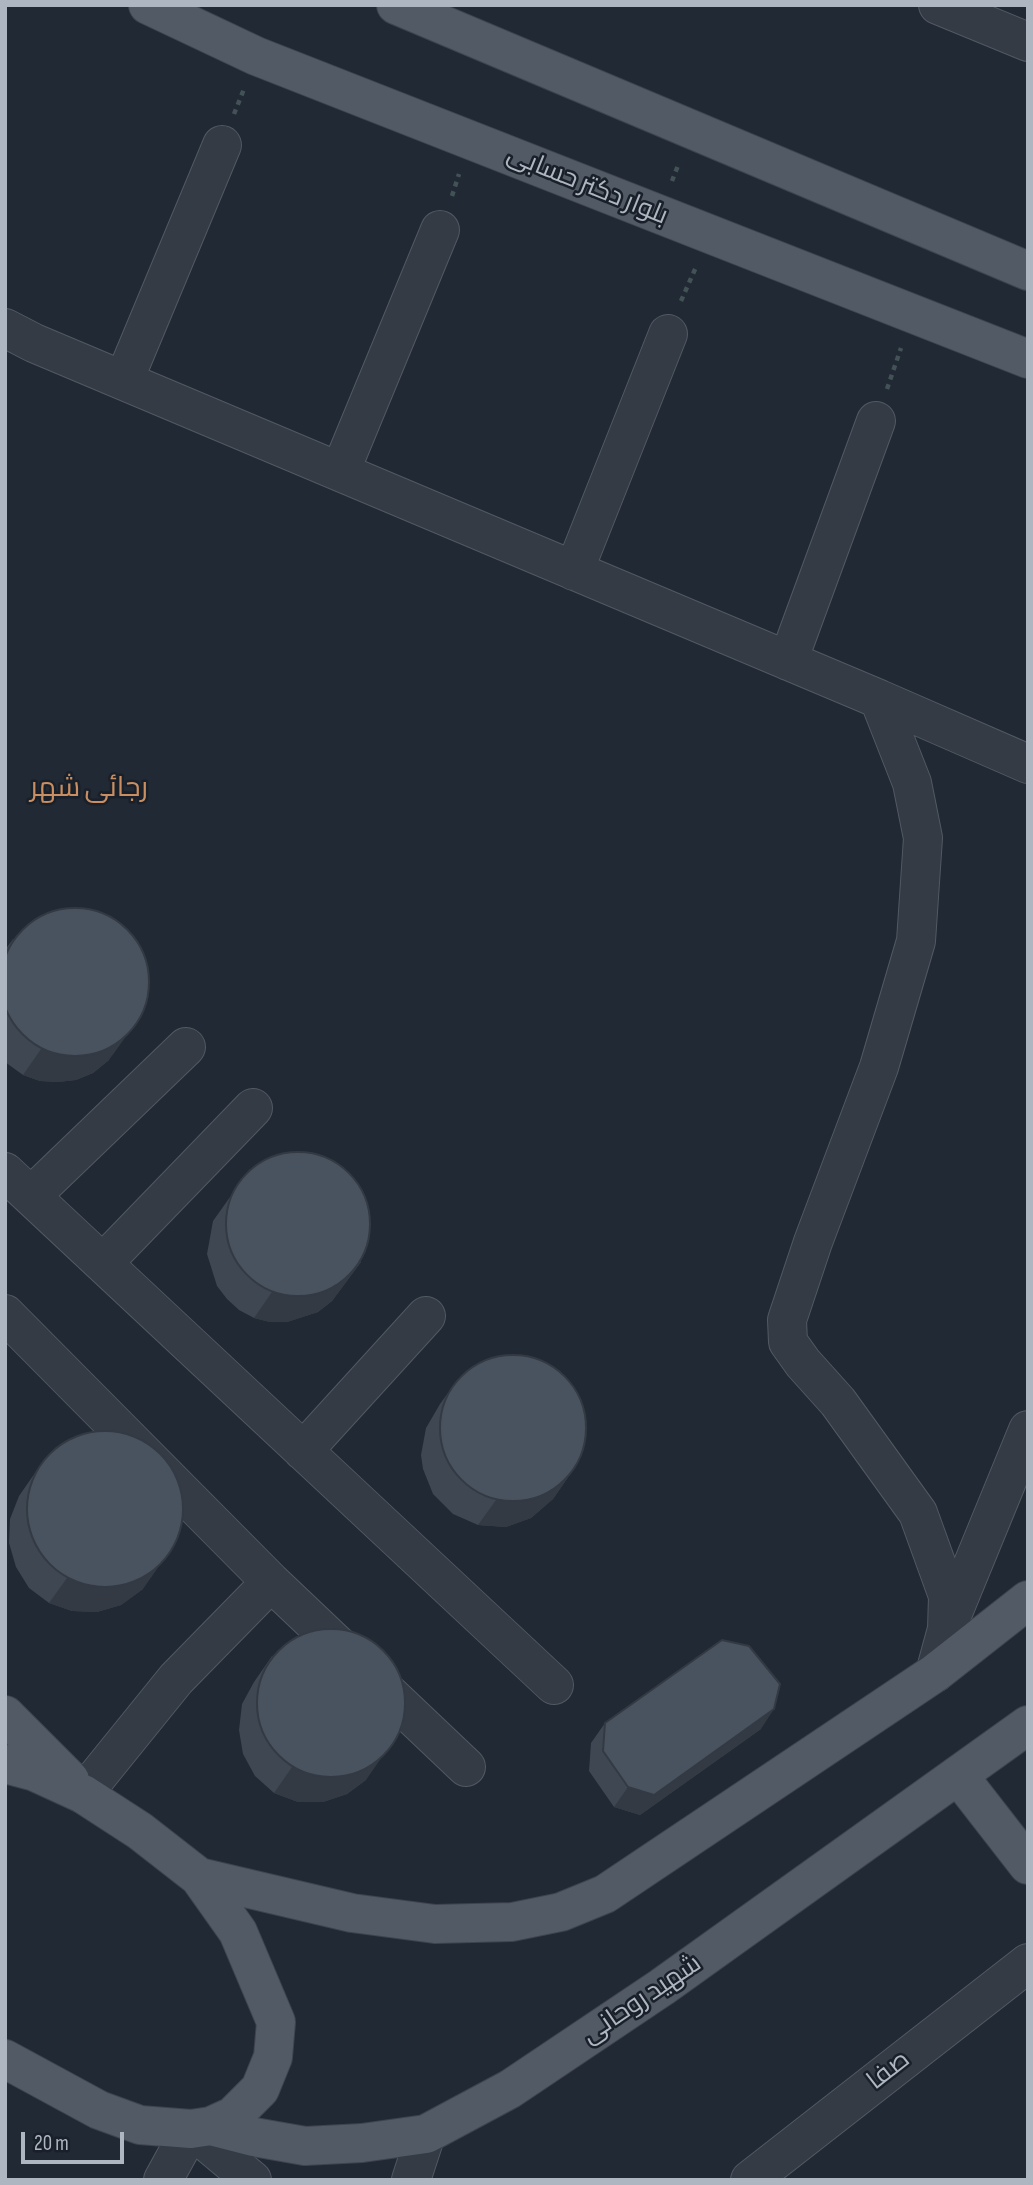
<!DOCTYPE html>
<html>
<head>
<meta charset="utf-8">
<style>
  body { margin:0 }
  #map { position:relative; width:1033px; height:2185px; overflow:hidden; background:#212934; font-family:"Sofia Sans Condensed",sans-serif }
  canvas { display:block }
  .frame { position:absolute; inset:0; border:7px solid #aeb6c2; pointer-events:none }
  .scale { position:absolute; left:21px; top:2132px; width:103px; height:32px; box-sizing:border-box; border:4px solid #aeb6c2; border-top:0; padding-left:9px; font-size:21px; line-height:24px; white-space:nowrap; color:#aeb6c2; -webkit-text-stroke:5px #1a2029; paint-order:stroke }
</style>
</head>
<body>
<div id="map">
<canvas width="1033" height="2185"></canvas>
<div class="frame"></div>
<div class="scale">20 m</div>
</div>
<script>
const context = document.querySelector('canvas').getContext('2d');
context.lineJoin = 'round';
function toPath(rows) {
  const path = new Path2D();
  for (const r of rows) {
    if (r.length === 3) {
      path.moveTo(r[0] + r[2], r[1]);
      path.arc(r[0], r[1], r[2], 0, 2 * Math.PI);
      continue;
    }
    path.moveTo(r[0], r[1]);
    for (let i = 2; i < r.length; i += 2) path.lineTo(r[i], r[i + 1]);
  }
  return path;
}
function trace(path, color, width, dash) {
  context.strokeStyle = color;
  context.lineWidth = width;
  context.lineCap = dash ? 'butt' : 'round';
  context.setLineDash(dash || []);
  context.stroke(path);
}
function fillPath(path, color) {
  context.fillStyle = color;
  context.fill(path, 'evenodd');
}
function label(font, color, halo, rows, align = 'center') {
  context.font = font + ' "Sofia Sans Condensed",Cairo,sans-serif';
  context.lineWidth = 5;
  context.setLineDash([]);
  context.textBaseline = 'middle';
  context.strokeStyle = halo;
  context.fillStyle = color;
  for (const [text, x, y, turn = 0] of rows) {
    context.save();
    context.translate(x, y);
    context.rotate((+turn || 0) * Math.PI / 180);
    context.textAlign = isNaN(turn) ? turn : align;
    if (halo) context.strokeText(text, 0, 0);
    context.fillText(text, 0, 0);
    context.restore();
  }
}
const minor = toPath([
  [938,5,1028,42],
  [5,328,34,343,879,699,912,783,923,838,916,941,879,1067,813,1242,787,1320,788,1342,803,1363,838,1402,918,1513,948,1596,947,1629,935,1673],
  [124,380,222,145],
  [340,472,440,230],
  [574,571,668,334],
  [788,661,876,421],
  [879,699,1028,764],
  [5,1172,554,1685],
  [31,1196,186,1047],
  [103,1263,253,1108],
  [5,1314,271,1582,466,1767],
  [303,1451,426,1316],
  [950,1620,1028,1430],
  [83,1794,176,1679,271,1582],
  [163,2180,191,2129,252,2180],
  [411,2180,426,2134],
  [750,2180,1028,1963]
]);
const major = toPath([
  [148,5,256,56,1028,359],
  [396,5,1028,271],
  [5,1715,70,1780],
  [5,1764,35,1772,83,1794,140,1831,199,1877,238,1932,276,2022,273,2057,260,2089,233,2116,211,2126,191,2129,140,2125,99,2110,5,2059],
  [958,1775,1028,1865],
  [199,1877,352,1913,435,1924,512,1922,561,1912,605,1894,935,1673,1028,1600],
  [211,2126,254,2137,305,2146,362,2143,426,2134,510,2089,662,1987,1028,1725]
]);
trace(minor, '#525963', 40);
trace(major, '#3e444f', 40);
trace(toPath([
  [234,114,244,89],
  [672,181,679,163],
  [452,196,459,174],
  [681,301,696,267],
  [887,389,901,348]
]), '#425255', 4.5, [5, 5]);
trace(minor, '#343b45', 38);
trace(major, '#525a65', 38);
fillPath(toPath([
  [13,939,109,1060,93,1073,76,1080,58,1082,40,1081,23,1075,5,1062,5,950],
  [250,1169,361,1262,332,1301,318,1312,287,1322,270,1322,254,1318,239,1310,227,1299,217,1286,207,1254,213,1221],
  [458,1379,571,1473,553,1499,531,1518,506,1527,478,1525,453,1514,433,1494,423,1469,421,1455,426,1428,440,1404],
  [37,1470,143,1589,121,1605,97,1612,72,1611,49,1603,29,1588,16,1567,9,1543,10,1519,19,1496],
  [272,1656,366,1780,347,1794,323,1802,298,1802,274,1793,255,1776,243,1754,239,1730,242,1704,254,1682],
  [605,1723,761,1729,640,1815,614,1807,589,1771,591,1743]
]), '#3f4753');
fillPath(toPath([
  [140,1017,109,1060,93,1073,76,1080,58,1082,40,1081,23,1075,41,1049],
  [361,1262,332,1301,318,1312,287,1322,270,1322,254,1318,272,1292],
  [571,1473,553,1499,531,1518,506,1527,478,1525,496,1500],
  [176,1542,143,1589,121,1605,97,1612,72,1611,49,1603,67,1578],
  [774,1709,761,1729,640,1815,614,1807,628,1787],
  [384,1754,366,1780,347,1794,323,1802,298,1802,274,1793,292,1767]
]), '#333a43');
const building = toPath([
  [75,982,74],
  [298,1224,72],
  [513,1428,73],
  [105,1509,78],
  [331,1703,74],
  [722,1640,749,1646,780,1684,774,1709,654,1795,628,1787,603,1751,605,1723,722,1640]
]);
fillPath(building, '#495360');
trace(building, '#333a43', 2);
label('26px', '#aeb6c2', '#1a2029', [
  ["بلوار دکتر حسابی",587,186,22],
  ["شهید روحانی",642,2000,-34],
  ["صفا",889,2071,-38]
]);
label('28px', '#c98f62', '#1a2029', [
  ["رجائی شهر",89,789]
]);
</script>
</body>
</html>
